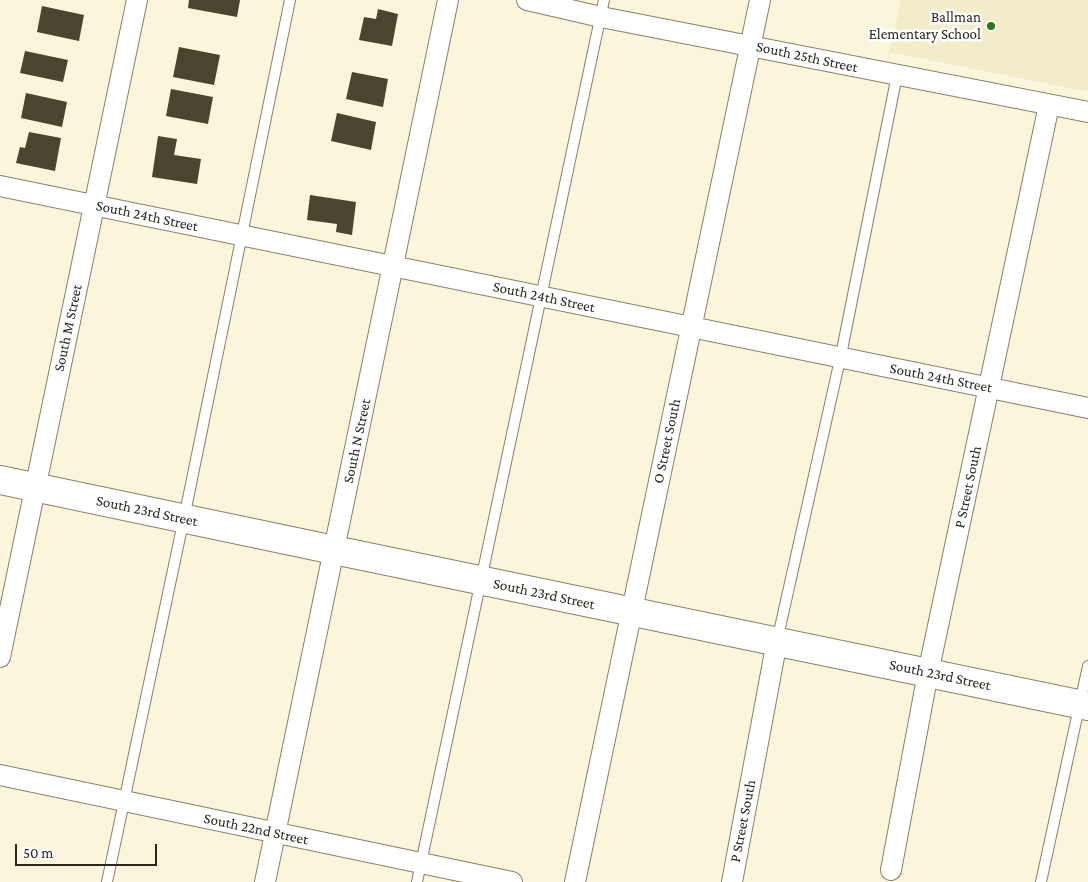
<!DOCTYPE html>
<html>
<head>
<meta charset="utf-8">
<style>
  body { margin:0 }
  #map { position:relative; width:1088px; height:882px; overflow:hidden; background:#fbf6db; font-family:"Crimson Pro",serif }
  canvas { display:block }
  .scale { position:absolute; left:15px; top:844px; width:142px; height:22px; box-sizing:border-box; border:2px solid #28261d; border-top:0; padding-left:6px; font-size:15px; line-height:18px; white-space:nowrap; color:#28261d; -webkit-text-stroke:4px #fff; paint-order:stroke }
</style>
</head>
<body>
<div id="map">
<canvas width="1088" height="882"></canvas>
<div class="scale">50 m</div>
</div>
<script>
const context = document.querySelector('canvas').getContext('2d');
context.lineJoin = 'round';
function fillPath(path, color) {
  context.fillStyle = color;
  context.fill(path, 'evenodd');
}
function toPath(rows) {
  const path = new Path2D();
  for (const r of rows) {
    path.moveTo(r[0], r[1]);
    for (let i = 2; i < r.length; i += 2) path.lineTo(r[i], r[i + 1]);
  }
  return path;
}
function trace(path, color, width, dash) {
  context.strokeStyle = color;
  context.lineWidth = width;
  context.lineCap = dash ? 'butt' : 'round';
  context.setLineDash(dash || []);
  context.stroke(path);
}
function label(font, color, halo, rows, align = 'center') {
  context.font = font + ' "Crimson Pro",serif';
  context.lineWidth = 5;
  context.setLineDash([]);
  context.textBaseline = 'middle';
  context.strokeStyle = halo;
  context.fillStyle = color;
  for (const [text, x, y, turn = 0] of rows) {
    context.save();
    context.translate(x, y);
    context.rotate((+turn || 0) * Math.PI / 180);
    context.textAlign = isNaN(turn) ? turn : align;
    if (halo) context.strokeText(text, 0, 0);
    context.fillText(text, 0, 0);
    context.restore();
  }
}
fillPath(toPath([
  [901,0,1088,0,1088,92,889,52]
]), '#f2ecca');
fillPath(toPath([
  [189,0,240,0,237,17,188,8],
  [42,6,84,15,79,41,37,32],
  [378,9,398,14,392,46,359,40,364,17,376,19],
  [179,47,220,55,214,85,173,77],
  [25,51,68,60,63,82,20,73],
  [352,72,388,79,383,107,346,99],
  [171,89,213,97,208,124,166,116],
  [26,93,67,102,62,127,21,118],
  [337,113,376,122,371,150,331,141],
  [29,132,61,138,55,171,16,163,20,147,25,148],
  [158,136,177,139,174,155,201,159,197,184,152,177],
  [310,195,356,202,352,235,336,232,337,224,307,220]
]), '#49452f');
const lane = toPath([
  [777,641,841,355,897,75],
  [107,882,184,518,290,0],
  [417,882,604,0],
  [1041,882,1088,666]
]);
const street = toPath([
  [527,0,601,17,1088,112],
  [0,186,1088,408],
  [0,657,137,0],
  [0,775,512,882],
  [891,870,928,673,1049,105],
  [265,882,448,0],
  [575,882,760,0],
  [732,882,777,641]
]);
const secondary = toPath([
  [0,480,334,550,1088,706]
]);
trace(lane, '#86816a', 12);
trace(street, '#86816a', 22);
trace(secondary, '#86816a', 30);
trace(lane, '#fff', 10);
trace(street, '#fff', 20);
trace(secondary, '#fff', 28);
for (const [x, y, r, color] of [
  [991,26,5,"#307413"]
]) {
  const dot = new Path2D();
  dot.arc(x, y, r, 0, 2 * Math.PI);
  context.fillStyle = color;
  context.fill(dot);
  trace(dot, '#fff', 2);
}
label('15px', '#28261d', '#fff', [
  ["Ballman",981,17],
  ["Elementary School",981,34]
], 'right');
label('15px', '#28261d', '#fff', [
  ["South 25th Street",807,57,12],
  ["South 24th Street",147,216,12],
  ["South 24th Street",544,297,12],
  ["South M Street",68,328,-78],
  ["South 24th Street",941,378,11],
  ["South N Street",357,441,-78],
  ["O Street South",667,441,-78],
  ["P Street South",968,487,-78],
  ["South 23rd Street",147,511,12],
  ["South 23rd Street",544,594,12],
  ["South 23rd Street",940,675,12],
  ["P Street South",743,821,-79],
  ["South 22nd Street",256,829,12]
]);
</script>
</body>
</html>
